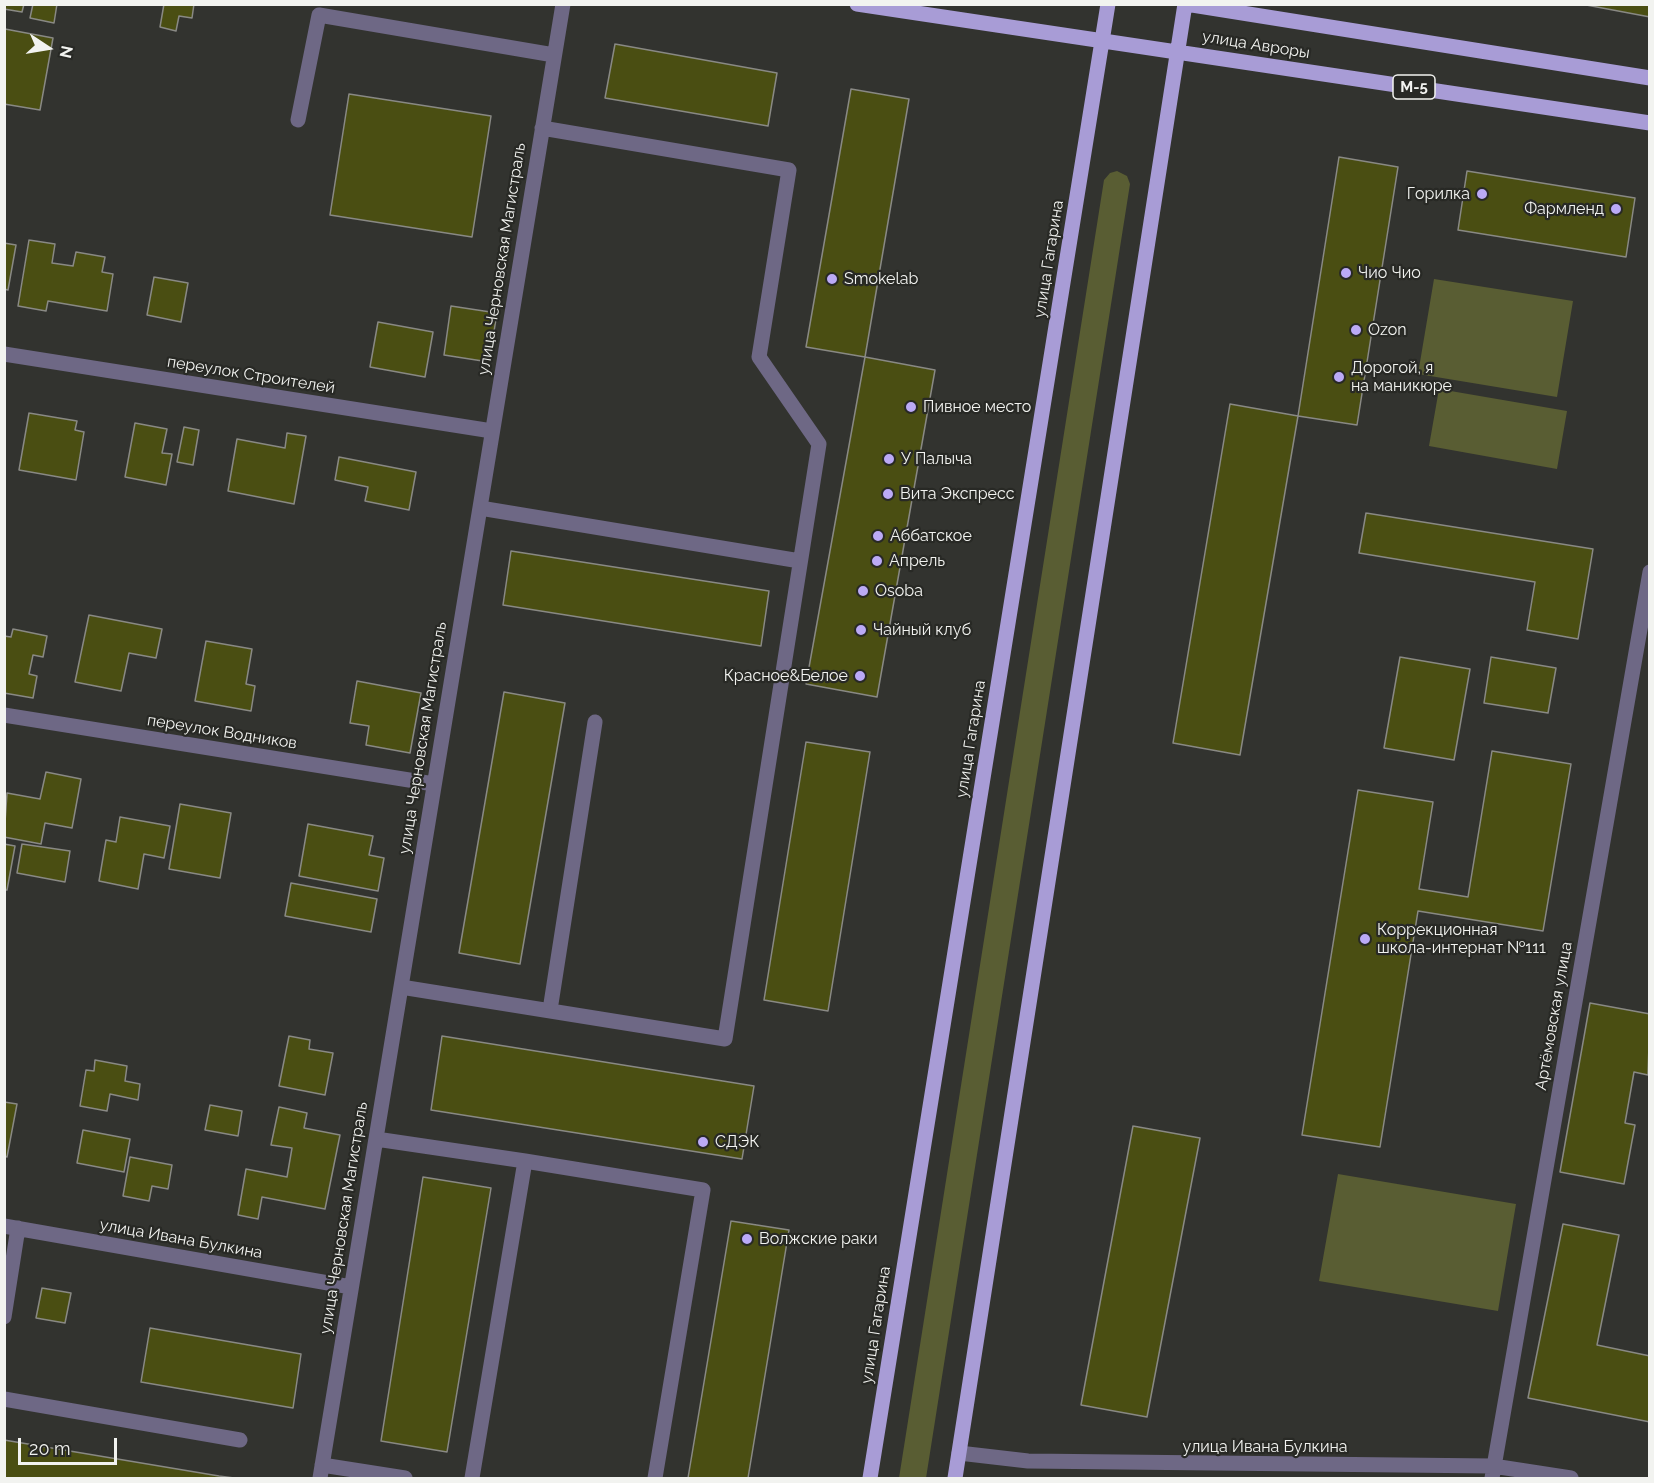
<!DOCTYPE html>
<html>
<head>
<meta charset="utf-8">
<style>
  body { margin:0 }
  #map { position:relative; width:1654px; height:1483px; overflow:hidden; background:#32332f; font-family:Raleway,sans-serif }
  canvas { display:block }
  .frame { position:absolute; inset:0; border:6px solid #f2f3f0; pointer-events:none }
  .north { position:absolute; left:18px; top:18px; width:60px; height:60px; -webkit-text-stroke:4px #282925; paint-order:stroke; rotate:102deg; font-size:16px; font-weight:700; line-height:24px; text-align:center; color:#f2f3f0 }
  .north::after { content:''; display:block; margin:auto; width:21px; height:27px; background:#f2f3f0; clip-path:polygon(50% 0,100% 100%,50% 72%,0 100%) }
  .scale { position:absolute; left:18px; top:1438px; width:99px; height:27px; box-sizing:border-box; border:3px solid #f2f3f0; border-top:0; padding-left:8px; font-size:18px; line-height:21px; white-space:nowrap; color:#f2f3f0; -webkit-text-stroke:4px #282925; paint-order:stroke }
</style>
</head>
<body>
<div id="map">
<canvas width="1654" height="1483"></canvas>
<div class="frame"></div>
<div class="north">N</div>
<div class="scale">20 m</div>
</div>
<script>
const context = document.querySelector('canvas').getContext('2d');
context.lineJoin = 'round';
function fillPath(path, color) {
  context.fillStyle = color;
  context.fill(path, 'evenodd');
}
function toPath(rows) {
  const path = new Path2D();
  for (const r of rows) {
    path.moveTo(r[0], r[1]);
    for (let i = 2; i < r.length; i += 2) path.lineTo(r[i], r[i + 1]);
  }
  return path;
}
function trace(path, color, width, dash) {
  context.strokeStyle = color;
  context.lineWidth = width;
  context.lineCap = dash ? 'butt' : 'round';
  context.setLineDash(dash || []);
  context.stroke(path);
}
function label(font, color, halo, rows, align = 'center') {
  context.font = font + ' Raleway,sans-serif';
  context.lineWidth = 4.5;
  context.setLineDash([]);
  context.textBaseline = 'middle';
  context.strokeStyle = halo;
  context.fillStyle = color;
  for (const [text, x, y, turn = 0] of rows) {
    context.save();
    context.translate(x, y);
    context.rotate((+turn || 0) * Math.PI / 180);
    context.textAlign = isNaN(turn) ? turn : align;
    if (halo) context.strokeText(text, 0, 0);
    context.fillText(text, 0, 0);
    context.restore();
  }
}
fillPath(toPath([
  [1117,171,1127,176,1130,184,926,1478,899,1478,1104,180,1110,173],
  [1434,279,1573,301,1557,397,1418,374],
  [1439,389,1567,411,1557,469,1429,446],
  [1338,1174,1516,1204,1498,1311,1319,1281]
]), '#595d33');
const building = toPath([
  [4,4,24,4,22,12,4,9,4,4],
  [33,4,57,4,54,23,30,18,33,4],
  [164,4,194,4,192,18,179,16,176,31,160,27,164,4],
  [1581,4,1650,4,1650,17,1581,4],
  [5,29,53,38,40,110,4,104,5,29],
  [615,44,777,73,768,126,605,98,615,44],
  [851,89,909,99,865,357,806,347,851,89],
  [349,94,491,116,472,237,330,215,349,94],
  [1339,157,1398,167,1357,425,1298,416,1339,157],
  [1467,171,1635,198,1626,257,1458,230,1467,171],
  [29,240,55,244,52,263,73,266,76,252,105,257,102,272,113,274,107,311,48,301,46,311,18,306,29,240],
  [4,243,16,245,8,290,4,289,4,243],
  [154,277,188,283,181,322,147,315,154,277],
  [451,306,497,313,489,362,444,355,451,306],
  [378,322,433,332,425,377,370,367,378,322],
  [865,357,935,370,877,697,806,684,865,357],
  [1230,404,1298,416,1240,755,1173,743,1230,404],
  [29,413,77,421,75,430,84,432,76,480,19,470,29,413],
  [135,423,167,429,162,453,172,454,166,485,125,477,135,423],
  [184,427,199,430,193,465,177,462,184,427],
  [287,433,306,436,294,504,228,491,237,439,285,448,287,433],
  [339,457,416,472,409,510,365,501,368,487,335,480,339,457],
  [1366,513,1593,549,1578,639,1527,630,1535,582,1359,553,1366,513],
  [511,551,769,591,761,646,503,605,511,551],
  [89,615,162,629,156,658,129,653,121,691,75,682,89,615],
  [13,629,47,636,43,657,33,655,29,674,37,676,33,698,4,693,4,636,11,637,13,629],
  [206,641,252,649,246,684,255,686,251,711,195,701,206,641],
  [1400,657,1470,669,1454,760,1384,748,1400,657],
  [1491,657,1556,668,1548,713,1484,703,1491,657],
  [357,681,421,693,410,753,366,745,369,726,350,723,357,681],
  [504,692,565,703,520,964,459,953,504,692],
  [806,742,870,752,828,1011,764,1000,806,742],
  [1492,751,1571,764,1543,931,1418,911,1380,1147,1302,1135,1358,790,1433,802,1419,889,1468,897,1492,751],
  [46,772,81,779,72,828,45,823,41,844,4,837,7,793,40,799,46,772],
  [180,804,231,813,220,878,169,869,180,804],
  [120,817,170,826,164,858,144,854,138,889,99,881,106,840,116,842,120,817],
  [308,824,373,836,369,855,384,858,378,891,299,876,308,824],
  [4,844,15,846,7,890,4,890,4,844],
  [22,844,70,851,65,882,17,873,22,844],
  [291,883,377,899,371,932,285,916,291,883],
  [1590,1003,1650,1014,1648,1075,1634,1072,1625,1123,1635,1125,1624,1184,1560,1172,1590,1003],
  [289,1036,310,1040,309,1049,333,1053,325,1095,279,1086,289,1036],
  [442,1036,754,1086,742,1159,431,1110,442,1036],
  [95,1060,127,1066,125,1081,140,1084,138,1100,110,1094,107,1111,80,1106,86,1070,94,1071,95,1060],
  [4,1102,17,1104,7,1157,4,1156,4,1102],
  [210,1105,242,1111,238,1136,205,1130,210,1105],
  [279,1107,307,1113,304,1128,340,1135,325,1209,262,1197,258,1219,238,1215,246,1169,287,1177,292,1148,271,1145,279,1107],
  [1133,1126,1200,1138,1147,1417,1081,1405,1133,1126],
  [83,1130,130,1139,124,1172,77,1163,83,1130],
  [130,1157,172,1165,168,1189,152,1186,149,1201,123,1196,130,1157],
  [423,1177,491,1188,447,1452,381,1441,423,1177],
  [731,1221,789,1230,748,1478,688,1478,731,1221],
  [1563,1224,1619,1235,1597,1345,1650,1356,1650,1422,1528,1398,1563,1224],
  [42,1288,71,1293,65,1323,36,1318,42,1288],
  [150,1328,301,1354,293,1408,141,1382,150,1328],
  [4,1440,219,1476,234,1478,4,1478,4,1440]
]);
fillPath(building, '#4a4e12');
trace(building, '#898984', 1.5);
trace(toPath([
  [298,120,319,15,554,55],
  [4,354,492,431],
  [480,508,800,561],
  [4,715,434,784],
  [401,987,725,1039,819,444,759,357,789,170,542,128],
  [550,1010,595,722],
  [376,1139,525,1161],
  [4,1226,351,1287],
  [4,1317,18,1228],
  [4,1399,240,1440],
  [959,1453,1028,1461,1493,1466,1571,1478],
  [322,1465,405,1478],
  [320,1478,563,4],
  [472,1478,525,1161,703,1190,655,1478],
  [1492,1478,1650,572]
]), '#6e6885', 15);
trace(toPath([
  [857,4,1650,123],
  [1186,4,1650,78],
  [870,1478,1108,4],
  [955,1478,1185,4]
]), '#a89cd6', 15);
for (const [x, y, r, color] of [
  [1482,194,6,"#bbaaf6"],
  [1616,209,6,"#bbaaf6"],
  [1346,273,6,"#bbaaf6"],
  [832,279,6,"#bbaaf6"],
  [1356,330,6,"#bbaaf6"],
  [1339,377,6,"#bbaaf6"],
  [911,407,6,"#bbaaf6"],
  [889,459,6,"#bbaaf6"],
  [888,494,6,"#bbaaf6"],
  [878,536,6,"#bbaaf6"],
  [877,561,6,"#bbaaf6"],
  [863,591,6,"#bbaaf6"],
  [861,630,6,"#bbaaf6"],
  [860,676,6,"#bbaaf6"],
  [1365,939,6,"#bbaaf6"],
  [703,1142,6,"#bbaaf6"],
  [747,1239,6,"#bbaaf6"]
]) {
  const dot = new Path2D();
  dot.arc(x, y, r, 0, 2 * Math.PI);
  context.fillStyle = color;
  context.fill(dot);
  trace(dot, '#282925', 2);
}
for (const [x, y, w] of [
  [1414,87,42]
]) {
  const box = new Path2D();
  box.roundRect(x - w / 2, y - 12, w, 24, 4.5);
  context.fillStyle = '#282925';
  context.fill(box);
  trace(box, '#f2f3f0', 1.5);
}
label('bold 15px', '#f2f3f0', null, [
  ["М-5",1414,87]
]);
label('16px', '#f2f3f0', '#282925', [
  ["улица Авроры",1256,45,9],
  ["улица Черновская Магистраль",502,259,-81],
  ["улица Гагарина",1049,259,-81],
  ["переулок Строителей",251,375,9],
  ["переулок Водников",222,732,9],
  ["улица Черновская Магистраль",423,738,-81],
  ["улица Гагарина",971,739,-81],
  ["Артёмовская улица",1554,1016,-80],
  ["улица Черновская Магистраль",344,1218,-81],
  ["улица Ивана Булкина",181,1239,10],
  ["улица Гагарина",876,1325,-81],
  ["улица Ивана Булкина",1265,1447]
]);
label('16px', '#f2f3f0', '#282925', [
  ["Горилка",1470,194,"right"],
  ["Фармленд",1604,209,"right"],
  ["Чио Чио",1358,273],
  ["Smokelab",844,279],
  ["Ozon",1368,330],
  ["Дорогой, я",1351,368],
  ["на маникюре",1351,386],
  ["Пивное место",923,407],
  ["У Палыча",901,459],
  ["Вита Экспресс",900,494],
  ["Аббатское",890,536],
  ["Апрель",889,561],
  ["Osoba",875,591],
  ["Чайный клуб",873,630],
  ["Красное&Белое",848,676,"right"],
  ["Коррекционная",1377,930],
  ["школа-интернат №111",1377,948],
  ["СДЭК",715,1142],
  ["Волжские раки",759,1239]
], 'left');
</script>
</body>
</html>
